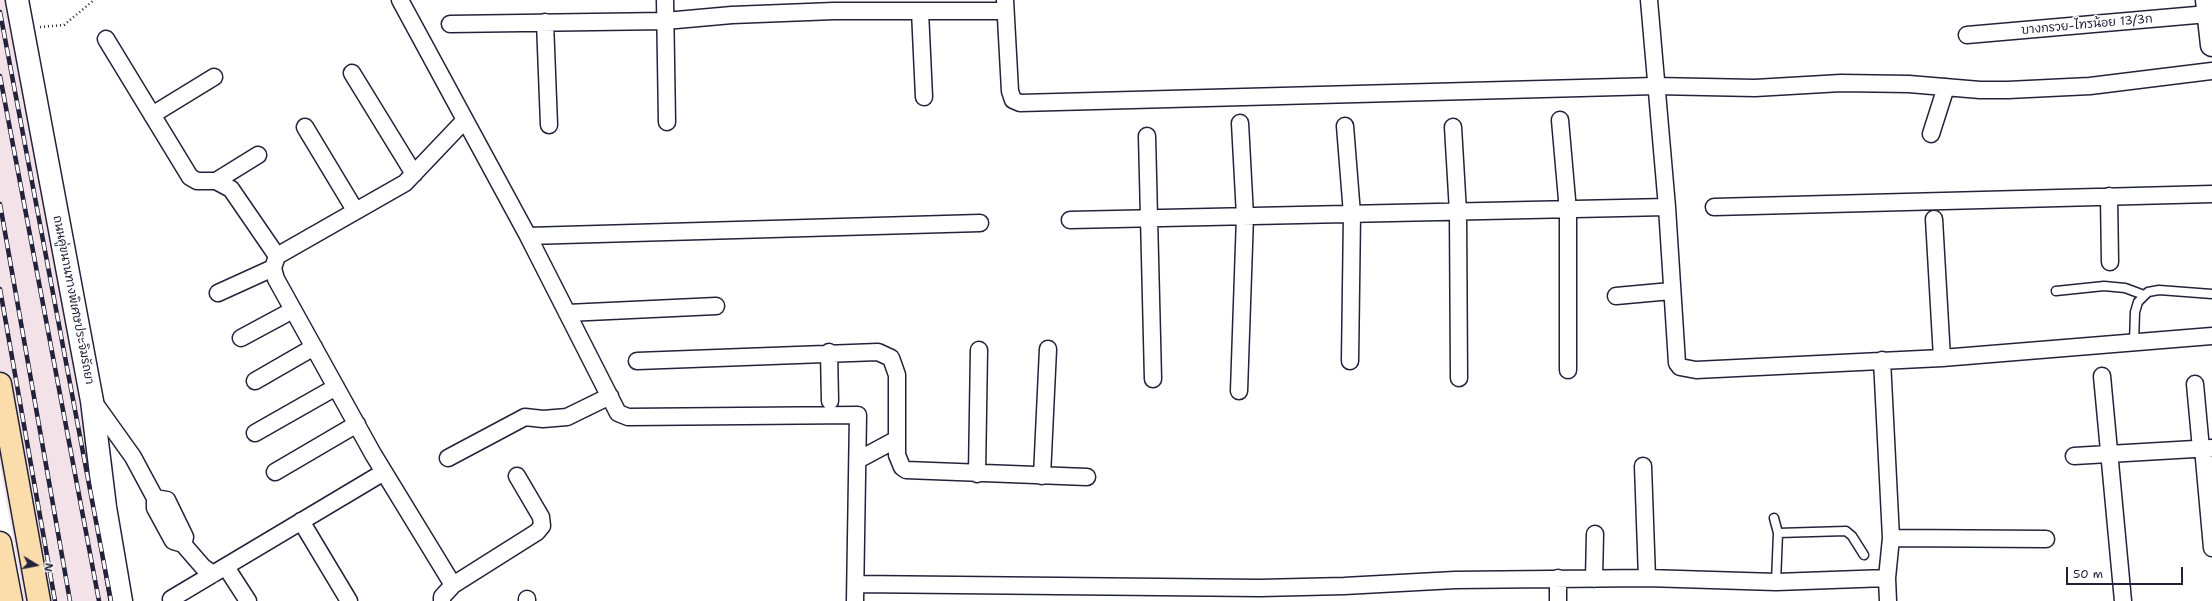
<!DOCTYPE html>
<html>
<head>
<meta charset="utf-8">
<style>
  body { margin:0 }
  #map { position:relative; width:2212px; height:601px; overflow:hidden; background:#fff; font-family:"Shantell Sans",sans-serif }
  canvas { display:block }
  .north { position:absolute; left:16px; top:545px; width:40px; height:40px; -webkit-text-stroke:3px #fff; paint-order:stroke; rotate:100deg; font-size:11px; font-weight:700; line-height:16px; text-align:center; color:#22223b }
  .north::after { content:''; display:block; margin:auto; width:14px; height:18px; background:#22223b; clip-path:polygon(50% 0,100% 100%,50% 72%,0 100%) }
  .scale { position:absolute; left:2066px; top:567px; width:117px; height:18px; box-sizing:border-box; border:2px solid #22223b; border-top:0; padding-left:5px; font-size:12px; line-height:14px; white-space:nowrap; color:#22223b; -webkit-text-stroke:3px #fff; paint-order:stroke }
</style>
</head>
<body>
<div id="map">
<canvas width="2212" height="601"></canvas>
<div class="north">N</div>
<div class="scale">50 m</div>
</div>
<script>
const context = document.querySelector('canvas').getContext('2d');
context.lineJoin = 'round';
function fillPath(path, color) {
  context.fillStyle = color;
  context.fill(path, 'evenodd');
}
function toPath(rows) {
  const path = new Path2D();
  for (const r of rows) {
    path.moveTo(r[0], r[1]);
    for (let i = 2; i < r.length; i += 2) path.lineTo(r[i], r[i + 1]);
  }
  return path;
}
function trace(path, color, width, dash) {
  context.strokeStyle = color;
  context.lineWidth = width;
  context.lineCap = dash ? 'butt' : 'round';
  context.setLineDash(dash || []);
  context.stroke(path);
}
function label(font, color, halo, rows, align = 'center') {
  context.font = font + ' "Shantell Sans","Playpen Sans Thai",sans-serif';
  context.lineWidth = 3;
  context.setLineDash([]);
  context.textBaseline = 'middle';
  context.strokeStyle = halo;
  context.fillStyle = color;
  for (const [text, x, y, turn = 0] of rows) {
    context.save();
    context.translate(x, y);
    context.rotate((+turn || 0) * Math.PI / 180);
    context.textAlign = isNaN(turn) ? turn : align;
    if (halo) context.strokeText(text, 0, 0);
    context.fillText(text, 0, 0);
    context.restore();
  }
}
fillPath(toPath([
  [0,0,7,0,115,601,24,601,0,465]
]), '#f3e2e8');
const lane = toPath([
  [2056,291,2104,286,2125,288,2144,295],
  [2134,343,2135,312,2138,302,2148,292,2159,290,2212,294],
  [1774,518,1778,533,1776,582],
  [1778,533,1846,531,1852,536,1864,555]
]);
const street = toPath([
  [400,0,528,236,618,413,628,417,858,415,855,601],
  [665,0,667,122],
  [1005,0,1010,91,1013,100,1020,103,1655,86,1755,88,1841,83,1909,84,1980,90,2008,90,2090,86,2212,71],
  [1649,0,1667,207,1677,363,1680,367,1696,370,1942,358,2212,336],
  [920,11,924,97],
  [545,22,549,125],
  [450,24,665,21,732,15,834,11,1005,11],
  [1967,35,2208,14],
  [106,39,190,177,197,181,216,181,231,189,277,256],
  [352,73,414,174],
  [152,115,214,77],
  [1560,120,1568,211,1568,370],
  [1345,126,1352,214,1350,361],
  [305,127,355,210],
  [1453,127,1458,212,1459,378],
  [1931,134,1946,87],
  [1147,136,1153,379],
  [216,181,258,155],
  [2109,196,2110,262],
  [1714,207,2212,194],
  [1934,219,1942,358],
  [1070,220,1667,207],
  [528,236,980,223],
  [218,293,273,268],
  [1616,296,1671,291],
  [567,313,716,306],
  [241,338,293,310],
  [829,352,830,401],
  [637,361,878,352,891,358,897,375,897,455,902,467,906,470,1087,477],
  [2102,376,2123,601],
  [255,381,314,347],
  [2195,384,2201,449],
  [1239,391,1245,216,1240,123],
  [93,401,133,457,155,498,155,508,173,541,183,544,203,567,213,574],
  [255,433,336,387],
  [2203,448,2212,548],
  [2074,456,2212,448],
  [448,458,525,417,543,419,567,417,610,396],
  [858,460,897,439],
  [1643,466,1647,578],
  [275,472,357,424],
  [977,474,979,350],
  [1042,476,1048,349],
  [155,498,167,500,185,537,183,544],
  [301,521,349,601],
  [1891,538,2046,539],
  [226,567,248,601],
  [1558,578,1558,601],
  [1887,578,1888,601],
  [1594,579,1595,534],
  [856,584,1260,588,1344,586,1455,580,1647,578,1776,582,1887,578,1891,538,1882,360],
  [453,585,373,454,276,279,273,268,277,256,405,183,464,121],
  [171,599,384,472],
  [527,599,527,601],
  [442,601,442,597,453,585,537,532,542,526,541,517,517,476]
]);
const secondary = toPath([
  [17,0,92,401,105,507,121,601],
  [2207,0,2212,45]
]);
const highway = toPath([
  [0,384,39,601],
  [0,543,11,601]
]);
trace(lane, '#22223b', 11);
trace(street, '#22223b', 19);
trace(secondary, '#22223b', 25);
trace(highway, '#22223b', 25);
trace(toPath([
  [40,27,64,25,94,0]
]), '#22223b', 2.5, [1, 3]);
trace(lane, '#fff', 8);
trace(street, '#fff', 16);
trace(secondary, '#fff', 22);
trace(highway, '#faddab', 22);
const rail = toPath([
  [0,12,111,601],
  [0,76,99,601],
  [0,204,70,601],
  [0,289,55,601]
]);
trace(rail, '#22223b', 4.5);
trace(rail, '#fff', 3, [9]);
label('12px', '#22223b', '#fff', [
  ["บางกรวย-ไทรน้อย 13/3ก",2087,25,-5],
  ["ถนนคู่ขนานทางพิเศษประจิมรัถยา",73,300,79]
]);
</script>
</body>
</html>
